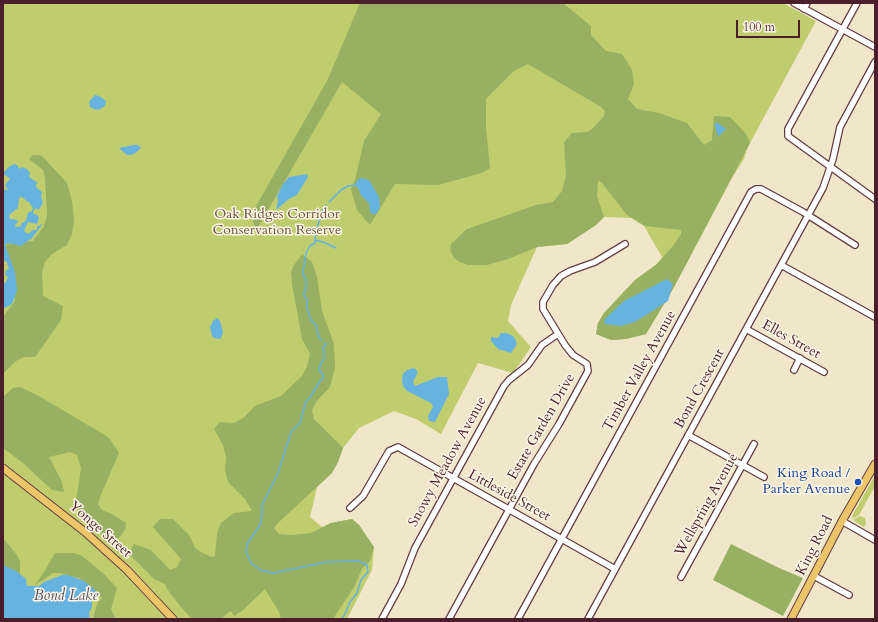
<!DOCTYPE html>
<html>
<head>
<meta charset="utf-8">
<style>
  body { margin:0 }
  #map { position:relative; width:878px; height:622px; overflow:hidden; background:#f0e7ca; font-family:Cardo,serif }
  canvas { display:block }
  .frame { position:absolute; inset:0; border:4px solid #4a1f2b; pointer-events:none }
  .scale { position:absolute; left:736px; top:20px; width:64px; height:18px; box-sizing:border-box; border:2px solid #4a1f2b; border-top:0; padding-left:5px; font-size:12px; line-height:14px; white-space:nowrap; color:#4a1f2b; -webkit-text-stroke:3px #fcf5e5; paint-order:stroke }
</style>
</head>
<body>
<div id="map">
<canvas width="878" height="622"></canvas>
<div class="frame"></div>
<div class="scale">100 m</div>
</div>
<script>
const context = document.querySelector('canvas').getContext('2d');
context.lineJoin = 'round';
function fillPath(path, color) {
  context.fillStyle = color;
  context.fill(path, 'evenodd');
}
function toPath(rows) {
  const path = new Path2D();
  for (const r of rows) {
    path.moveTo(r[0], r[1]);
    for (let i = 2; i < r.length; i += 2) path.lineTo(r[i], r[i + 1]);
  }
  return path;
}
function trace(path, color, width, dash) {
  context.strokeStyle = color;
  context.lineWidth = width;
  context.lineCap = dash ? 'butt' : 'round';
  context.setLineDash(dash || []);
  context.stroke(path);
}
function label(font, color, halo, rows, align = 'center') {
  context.font = font + ' Cardo,serif';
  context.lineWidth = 3;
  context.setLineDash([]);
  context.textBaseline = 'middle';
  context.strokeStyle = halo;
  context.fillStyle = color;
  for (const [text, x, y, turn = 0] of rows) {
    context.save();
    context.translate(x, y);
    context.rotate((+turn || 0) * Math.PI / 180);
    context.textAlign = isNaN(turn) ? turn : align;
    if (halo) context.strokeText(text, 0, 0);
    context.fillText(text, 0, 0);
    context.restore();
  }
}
fillPath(toPath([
  [3,3,783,3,816,21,750,143,747,149,744,159,732,178,673,289,646,334,626,339,611,340,596,334,598,323,604,313,635,280,657,264,662,257,644,226,631,218,604,217,596,225,567,244,537,247,511,305,508,321,531,347,513,373,478,363,441,434,416,419,394,411,359,428,343,448,338,462,332,473,317,487,310,517,322,527,331,523,352,519,359,525,374,547,372,570,347,619,3,619],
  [875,475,875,486,859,515,853,519,852,516],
  [860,516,865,518,866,523,864,527,853,520]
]), '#bfcd6f');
fillPath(toPath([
  [360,3,563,3,591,26,591,35,606,51,622,54,632,70,634,84,628,99,637,109,659,113,687,123,704,145,712,140,714,116,730,117,746,134,750,143,673,289,646,334,626,339,611,340,596,334,598,323,604,313,635,280,657,264,673,246,681,234,681,230,645,226,627,215,602,183,598,180,597,196,604,217,596,225,567,244,537,247,508,259,487,265,468,265,460,262,454,258,450,250,451,244,467,229,536,205,553,202,562,191,566,176,564,142,572,133,587,132,591,130,604,116,605,111,601,107,528,64,514,71,486,99,486,128,490,168,482,173,438,185,395,184,370,225,357,210,351,189,355,180,364,141,381,114,342,82,256,231,251,215,327,81],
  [33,155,40,155,44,158,67,183,72,201,74,221,72,234,67,245,52,254,45,262,42,272,43,296,63,306,61,320,36,356,33,357,24,357,16,361,3,374,3,317,15,301,14,276,5,248,7,244,33,241,44,226,47,215,45,178,43,170,29,159],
  [302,254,312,262,317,277,322,311,334,344,335,367,330,387,317,401,312,410,314,419,343,448,338,462,332,473,279,522,274,528,279,534,291,535,311,533,331,523,352,519,359,525,374,547,370,561,362,569,354,587,333,619,281,619,279,612,265,589,242,611,234,616,231,611,228,613,221,619,192,619,180,606,167,589,165,584,154,579,130,555,131,549,134,544,151,550,170,570,177,567,181,559,153,527,160,519,173,519,189,535,195,548,201,552,212,557,215,556,217,533,221,523,234,513,252,511,245,499,228,482,225,470,226,457,223,445,214,429,220,422,234,423,243,418,255,406,281,396,302,376,307,367,310,354,302,339,292,284,291,272,294,265],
  [20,387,37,395,103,434,110,439,119,453,100,497,98,504,102,510,112,514,126,523,125,530,119,538,108,539,81,517,76,501,81,468,77,455,70,452,49,457,62,482,64,492,52,490,23,463,3,448,3,397,13,388],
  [3,538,17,555,20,561,20,574,3,569],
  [731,544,779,568,803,578,783,616,713,580],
  [55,553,74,553,82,556,104,574,117,588,111,609,116,619,93,619,97,604,102,598,79,578,59,573,53,573,34,586,43,574]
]), '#97b062');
fillPath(toPath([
  [95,95,99,96,106,101,105,106,98,110,94,109,90,107,89,102],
  [716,122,726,129,719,136,718,136,715,126],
  [134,145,138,145,141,148,134,154,129,155,127,155,119,148],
  [15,164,18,166,19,169,22,167,27,169,30,173,29,177,38,183,36,184,36,187,42,192,41,197,43,202,40,208,38,210,36,208,33,211,34,214,37,215,39,218,37,224,28,222,24,231,28,234,33,230,37,230,37,227,42,224,42,225,32,238,21,246,8,243,5,245,15,272,17,291,12,304,5,308,3,307,3,284,6,282,8,277,6,276,5,272,9,268,7,264,8,263,3,260,3,189,8,190,5,185,10,179,8,177,3,174,3,173,10,166],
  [20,197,24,198,25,200,29,202,33,208,32,211,28,213,26,221,22,223,21,226,17,227,15,226,15,225,18,222,17,220,10,219,9,215,18,208,19,199],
  [307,174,308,177,297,195,289,199,276,210,278,201,277,196,283,184,289,177],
  [360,178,369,180,379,197,380,208,376,214,372,214,370,212,369,203,360,194,360,192,356,185,356,182],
  [667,279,673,284,668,301,635,322,621,326,605,324,604,320,624,301],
  [217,318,220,321,223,332,222,336,220,339,214,338,212,336,210,327,213,321],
  [501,333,506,333,513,336,515,339,517,344,511,353,498,349,491,341,491,337,498,338],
  [414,368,418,372,413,382,415,386,438,377,447,377,449,394,435,422,429,421,428,416,433,407,431,403,407,391,403,386,402,379,403,374,407,370],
  [3,565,16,571,26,579,27,586,39,586,44,582,62,575,68,575,84,581,95,590,96,593,92,600,92,607,89,613,90,619,3,619]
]), '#67b3e0');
trace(toPath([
  [329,202,341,190,348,186,356,185],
  [315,240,323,242,336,248],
  [322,340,319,338,316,325,311,320,307,308,307,300,304,295,304,292,306,289,306,279,304,277,303,272,306,253,310,246,315,243,316,232,322,211,326,205],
  [325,343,326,344,323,348,324,351,324,359,321,363,319,370,323,375,323,378,320,381,309,399,306,401,300,423,291,432,278,473,262,505,262,516,260,525,247,544,246,552,251,563,260,570,273,573,327,562,358,561,367,565,368,572,361,580,357,593,350,602,346,612,342,619]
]), '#67b3e0', 1.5);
const minor = toPath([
  [794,3,875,47],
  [857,3,788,129,788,136,875,199],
  [804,9,807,3],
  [781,265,875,317],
  [746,329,824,372],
  [794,370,800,358],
  [688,435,764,477],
  [350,508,363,496,389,451,398,447,615,569],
  [842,521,875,540],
  [814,576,849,595],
  [681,577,754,444],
  [382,619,401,584,415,548,504,386,509,380,528,365,542,345,558,334],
  [449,619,534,464,559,424,588,371,587,364,573,355,565,345,543,309,543,302,553,285,561,276,570,271,595,262,625,244],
  [518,619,751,192,756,189,761,189,803,212,855,245],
  [588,619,823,188,833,159,840,127,875,62]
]);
const major = toPath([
  [3,468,85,532,127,570,173,619],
  [791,619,842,521,875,464]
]);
trace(minor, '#633d43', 8);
trace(major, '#633d43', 9);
trace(minor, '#fff', 5.5);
trace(major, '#edc569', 7);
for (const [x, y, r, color] of [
  [858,482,4,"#1a4fb4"]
]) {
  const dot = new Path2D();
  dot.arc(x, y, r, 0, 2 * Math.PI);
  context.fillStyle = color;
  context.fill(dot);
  trace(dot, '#fcf5e5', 1.5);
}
label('14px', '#6d533f', '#fcf5e5', [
  ["Oak Ridges Corridor",277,215],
  ["Conservation Reserve",277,231]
]);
label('14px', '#4a1f2b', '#fcf5e5', [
  ["Elles Street",791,340,29],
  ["Timber Valley Avenue",640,371,-61],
  ["Bond Crescent",700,389,-61],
  ["Estate Garden Drive",542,427,-60],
  ["Snowy Meadow Avenue",448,462,-61],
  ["Littleside Street",509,496,29],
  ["Wellspring Avenue",707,505,-61],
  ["Yonge Street",100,530,41],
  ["King Road",815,546,-63]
]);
label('14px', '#164399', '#fcf5e5', [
  ["King Road /",850,474],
  ["Parker Avenue",850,490]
], 'right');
label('italic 15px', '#54536a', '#fcf5e5', [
  ["Bond Lake",66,597]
]);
</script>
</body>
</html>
